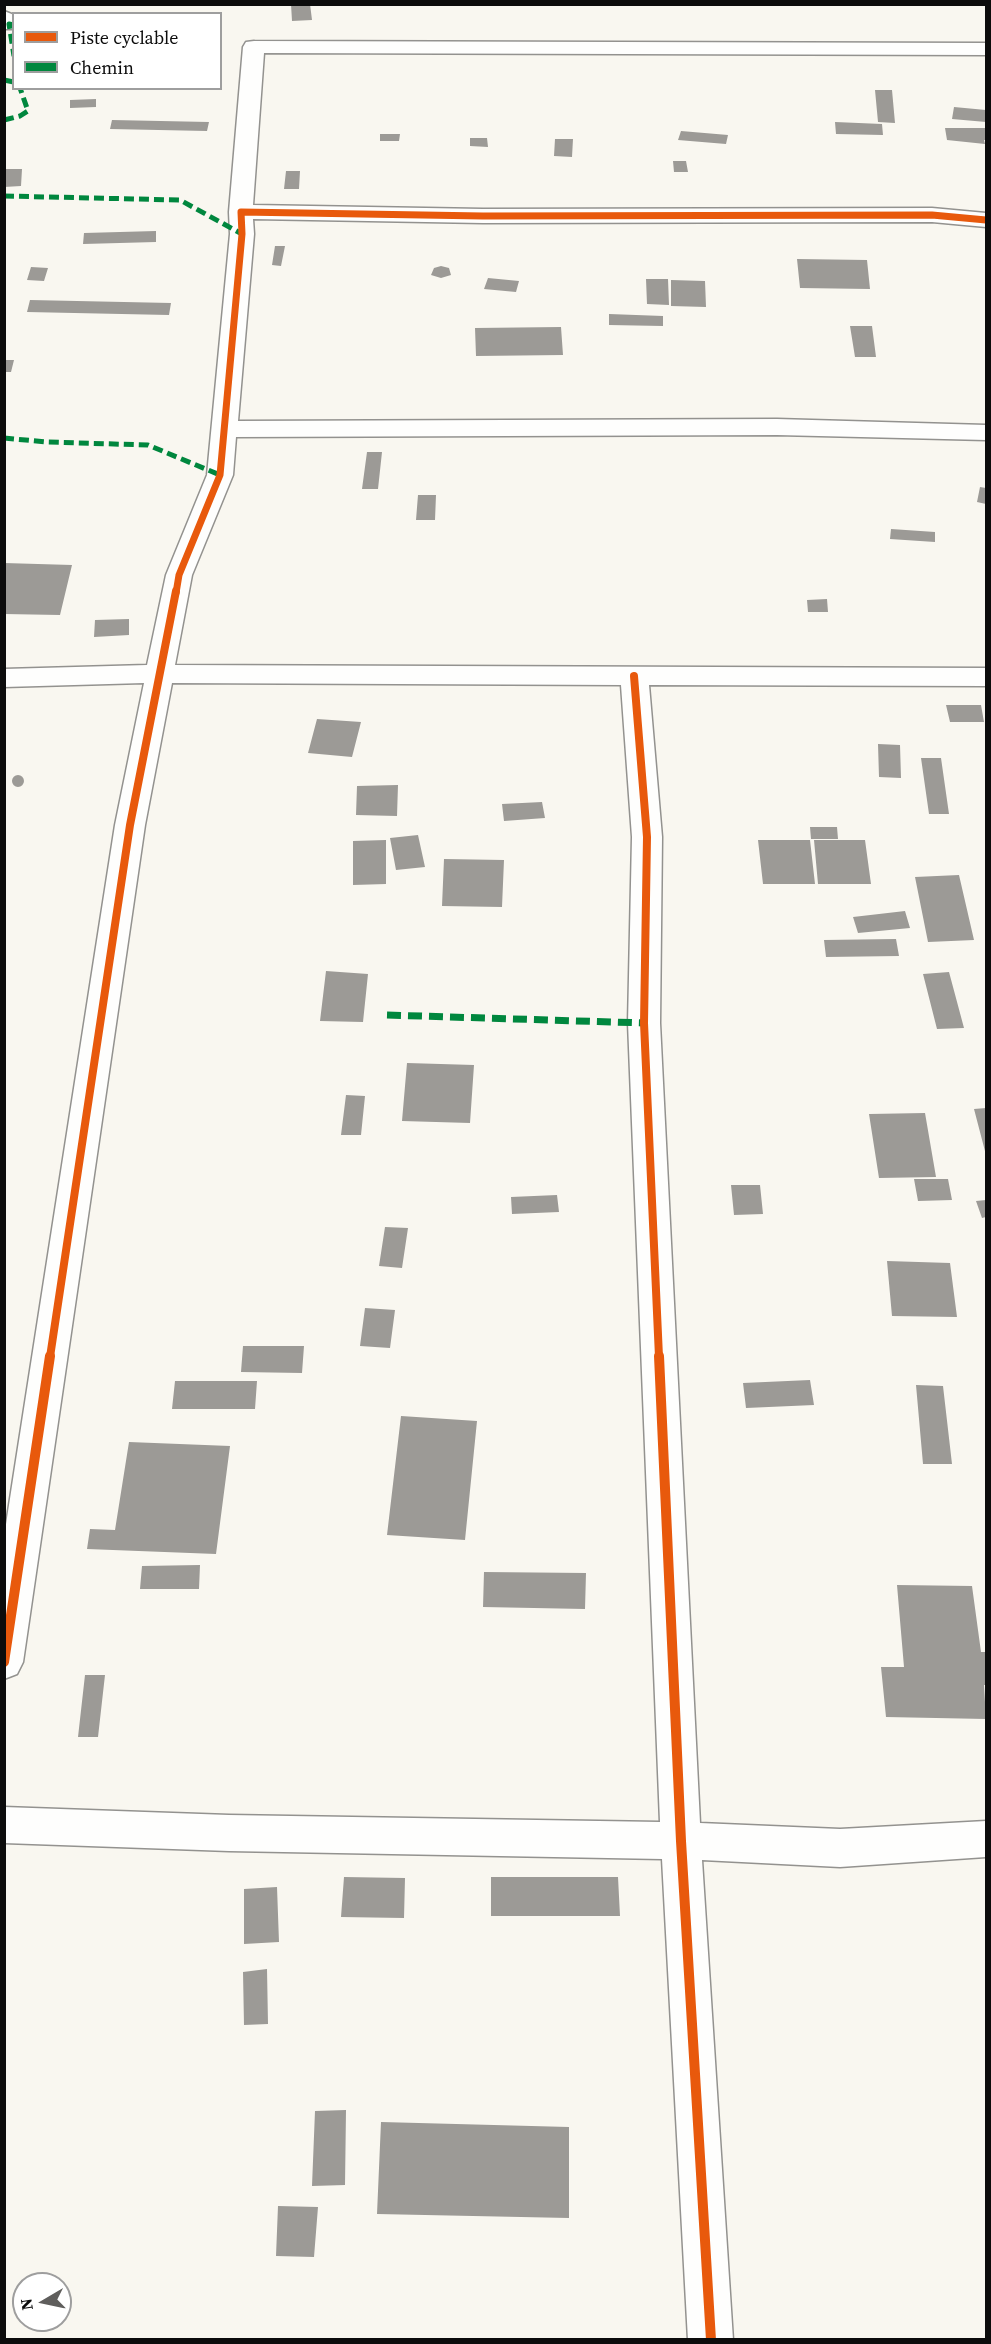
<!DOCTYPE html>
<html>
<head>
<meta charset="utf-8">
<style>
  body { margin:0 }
  #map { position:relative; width:991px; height:2344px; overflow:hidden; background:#f9f7f0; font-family:"Source Serif 4",serif }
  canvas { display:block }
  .frame { position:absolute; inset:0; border:6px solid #0c0c0c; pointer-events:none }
  .legend { position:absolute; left:12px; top:12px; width:210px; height:78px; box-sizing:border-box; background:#fff; border:2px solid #9e9e9e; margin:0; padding:8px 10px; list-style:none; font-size:18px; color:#0c0c0c }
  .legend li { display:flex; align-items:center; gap:12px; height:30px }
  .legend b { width:30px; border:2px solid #9e9e9e }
  .north { position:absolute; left:12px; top:2272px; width:60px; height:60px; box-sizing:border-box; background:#fff; border:2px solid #9e9e9e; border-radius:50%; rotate:261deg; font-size:16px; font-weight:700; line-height:24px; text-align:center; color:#0c0c0c }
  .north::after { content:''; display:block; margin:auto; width:21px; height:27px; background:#5f5e5c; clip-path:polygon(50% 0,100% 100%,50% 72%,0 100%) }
</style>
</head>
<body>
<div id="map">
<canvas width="991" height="2344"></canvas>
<div class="frame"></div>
<ul class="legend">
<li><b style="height:8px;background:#e8590c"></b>Piste cyclable</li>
<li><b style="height:8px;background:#00873e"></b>Chemin</li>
</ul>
<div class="north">N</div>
</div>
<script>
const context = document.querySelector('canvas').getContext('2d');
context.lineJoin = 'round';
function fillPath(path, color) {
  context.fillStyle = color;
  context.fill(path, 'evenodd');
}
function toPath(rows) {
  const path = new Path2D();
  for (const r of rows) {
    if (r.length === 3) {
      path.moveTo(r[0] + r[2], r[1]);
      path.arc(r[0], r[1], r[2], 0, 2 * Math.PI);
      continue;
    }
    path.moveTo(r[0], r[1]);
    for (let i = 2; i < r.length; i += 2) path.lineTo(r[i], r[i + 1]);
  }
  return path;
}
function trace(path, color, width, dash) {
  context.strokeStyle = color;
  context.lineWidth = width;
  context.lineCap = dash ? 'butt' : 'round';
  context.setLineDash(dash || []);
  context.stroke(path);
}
fillPath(toPath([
  [291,4,310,4,312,20,292,21],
  [875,90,892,90,895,123,878,122],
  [96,99,96,107,70,108,70,100],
  [954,107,986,110,986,122,952,119],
  [112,120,209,122,207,131,110,129],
  [835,122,882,124,883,135,836,134],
  [945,128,986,128,986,140,984,140,985,144,947,140],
  [681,131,728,135,726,144,678,140],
  [380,134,400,134,399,141,380,141],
  [470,138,487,138,488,147,470,146],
  [555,139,573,139,572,157,554,156],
  [673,161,686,161,688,172,674,172],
  [6,169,22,169,21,186,4,187],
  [286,171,300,171,299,189,284,189],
  [156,231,156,242,83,244,84,233],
  [275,246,285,246,281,266,272,265],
  [797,259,867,260,870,289,800,288],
  [441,266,449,268,451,275,441,278,431,275,434,268],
  [31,267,48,268,44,281,27,280],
  [488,278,519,281,516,292,484,289],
  [646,279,668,279,669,305,647,304],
  [671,280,705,281,706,307,671,306],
  [30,300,171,303,169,315,27,312],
  [609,314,663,316,663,326,609,325],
  [850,326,872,326,876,357,855,357],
  [561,327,563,355,476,356,475,328],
  [5,360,14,360,11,372,5,372],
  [367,452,382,452,378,489,362,489],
  [980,487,986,488,986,504,977,502],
  [418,495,436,495,435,520,416,520],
  [891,529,935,532,935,542,890,539],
  [4,563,72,565,60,615,4,614],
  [827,599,828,612,808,612,807,600],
  [129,619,129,635,94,637,95,620],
  [946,705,981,705,984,722,950,722],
  [317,719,361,722,352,757,308,753],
  [878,744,900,745,901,778,879,777],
  [921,758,941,758,949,814,929,814],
  [18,781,6],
  [398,785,397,816,356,815,357,786],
  [542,802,545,818,504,821,502,804],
  [810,827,837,827,838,839,811,839],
  [418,835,425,867,396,870,390,838],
  [386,840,386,884,353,885,353,841],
  [758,840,810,840,815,884,763,884],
  [814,840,865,840,871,884,818,884],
  [444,859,504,860,502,907,442,906],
  [959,875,974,940,928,942,915,877],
  [905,911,910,928,858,933,853,917],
  [896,939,899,956,826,957,824,940],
  [326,971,368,974,363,1022,320,1021],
  [949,972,964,1028,937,1029,923,974],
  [407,1063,474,1065,470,1123,402,1121],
  [346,1095,365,1096,361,1135,341,1135],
  [986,1108,986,1155,974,1109],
  [925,1113,936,1177,879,1178,869,1114],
  [914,1179,948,1179,952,1200,918,1201],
  [731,1185,760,1185,763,1214,734,1215],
  [557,1195,559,1212,512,1214,511,1197],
  [986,1200,986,1217,982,1218,976,1201],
  [385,1227,408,1228,402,1268,379,1266],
  [887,1261,950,1263,957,1317,892,1316],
  [365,1308,395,1310,390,1348,360,1346],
  [243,1346,304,1346,302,1373,241,1372],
  [810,1380,814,1405,746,1408,743,1383],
  [175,1381,257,1381,255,1409,172,1409],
  [916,1385,943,1386,952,1464,923,1464],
  [401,1416,477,1421,465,1540,387,1535],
  [129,1442,230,1446,216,1554,87,1549,90,1529,115,1530],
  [200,1565,199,1589,140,1589,142,1566],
  [484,1572,586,1573,585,1609,483,1607],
  [897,1585,972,1586,981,1652,986,1652,986,1685,984,1685,986,1719,886,1717,881,1667,904,1667],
  [85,1675,105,1675,98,1737,78,1737],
  [344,1877,405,1878,404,1918,341,1917],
  [491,1877,618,1877,620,1916,491,1916],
  [277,1887,279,1942,244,1944,244,1889],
  [267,1969,268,2024,244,2025,243,1972],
  [346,2110,345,2185,312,2186,315,2111],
  [381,2122,569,2127,569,2218,377,2214],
  [278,2206,318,2207,314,2257,276,2256]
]), '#9c9a96');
const street = toPath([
  [4,11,14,15,14,29,4,29,4,11],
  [254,41,986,43,986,55,264,53,253,205,483,209,932,208,986,213,986,227,932,222,483,223,253,219,254,234,238,421,777,419,986,425,986,440,777,435,236,437,233,475,192,575,175,665,986,668,986,686,649,685,662,837,660,1023,700,1823,840,1829,986,1821,986,1857,840,1867,702,1860,733,2340,688,2340,662,1859,229,1851,4,1843,4,1807,229,1815,660,1822,628,1023,632,837,621,685,172,683,145,825,23,1662,17,1674,4,1679,4,1537,115,825,144,683,4,687,4,669,147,665,166,575,207,475,230,234,229,212,243,47,246,42,254,41]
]);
trace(street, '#93928f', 3);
fillPath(street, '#fefefd');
trace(toPath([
  [14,25,9,24,14,56],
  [4,80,14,82],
  [4,120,20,116,28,111,20,88],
  [4,196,180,200,242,234],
  [4,438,47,442,148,445,220,475]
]), '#00873e', 5, [10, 5]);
trace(toPath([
  [387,1015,644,1023]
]), '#00873e', 7, [14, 7]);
trace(toPath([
  [176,593,179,575,220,475,242,234,241,212,483,216,932,215,986,220]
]), '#e8590c', 7);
trace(toPath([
  [634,676,647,837,644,1023,659,1357],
  [50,1357,130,825,176,591]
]), '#e8590c', 8);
trace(toPath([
  [659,1356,681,1841,711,2340],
  [4,1662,50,1356]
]), '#e8590c', 10);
</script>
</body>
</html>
